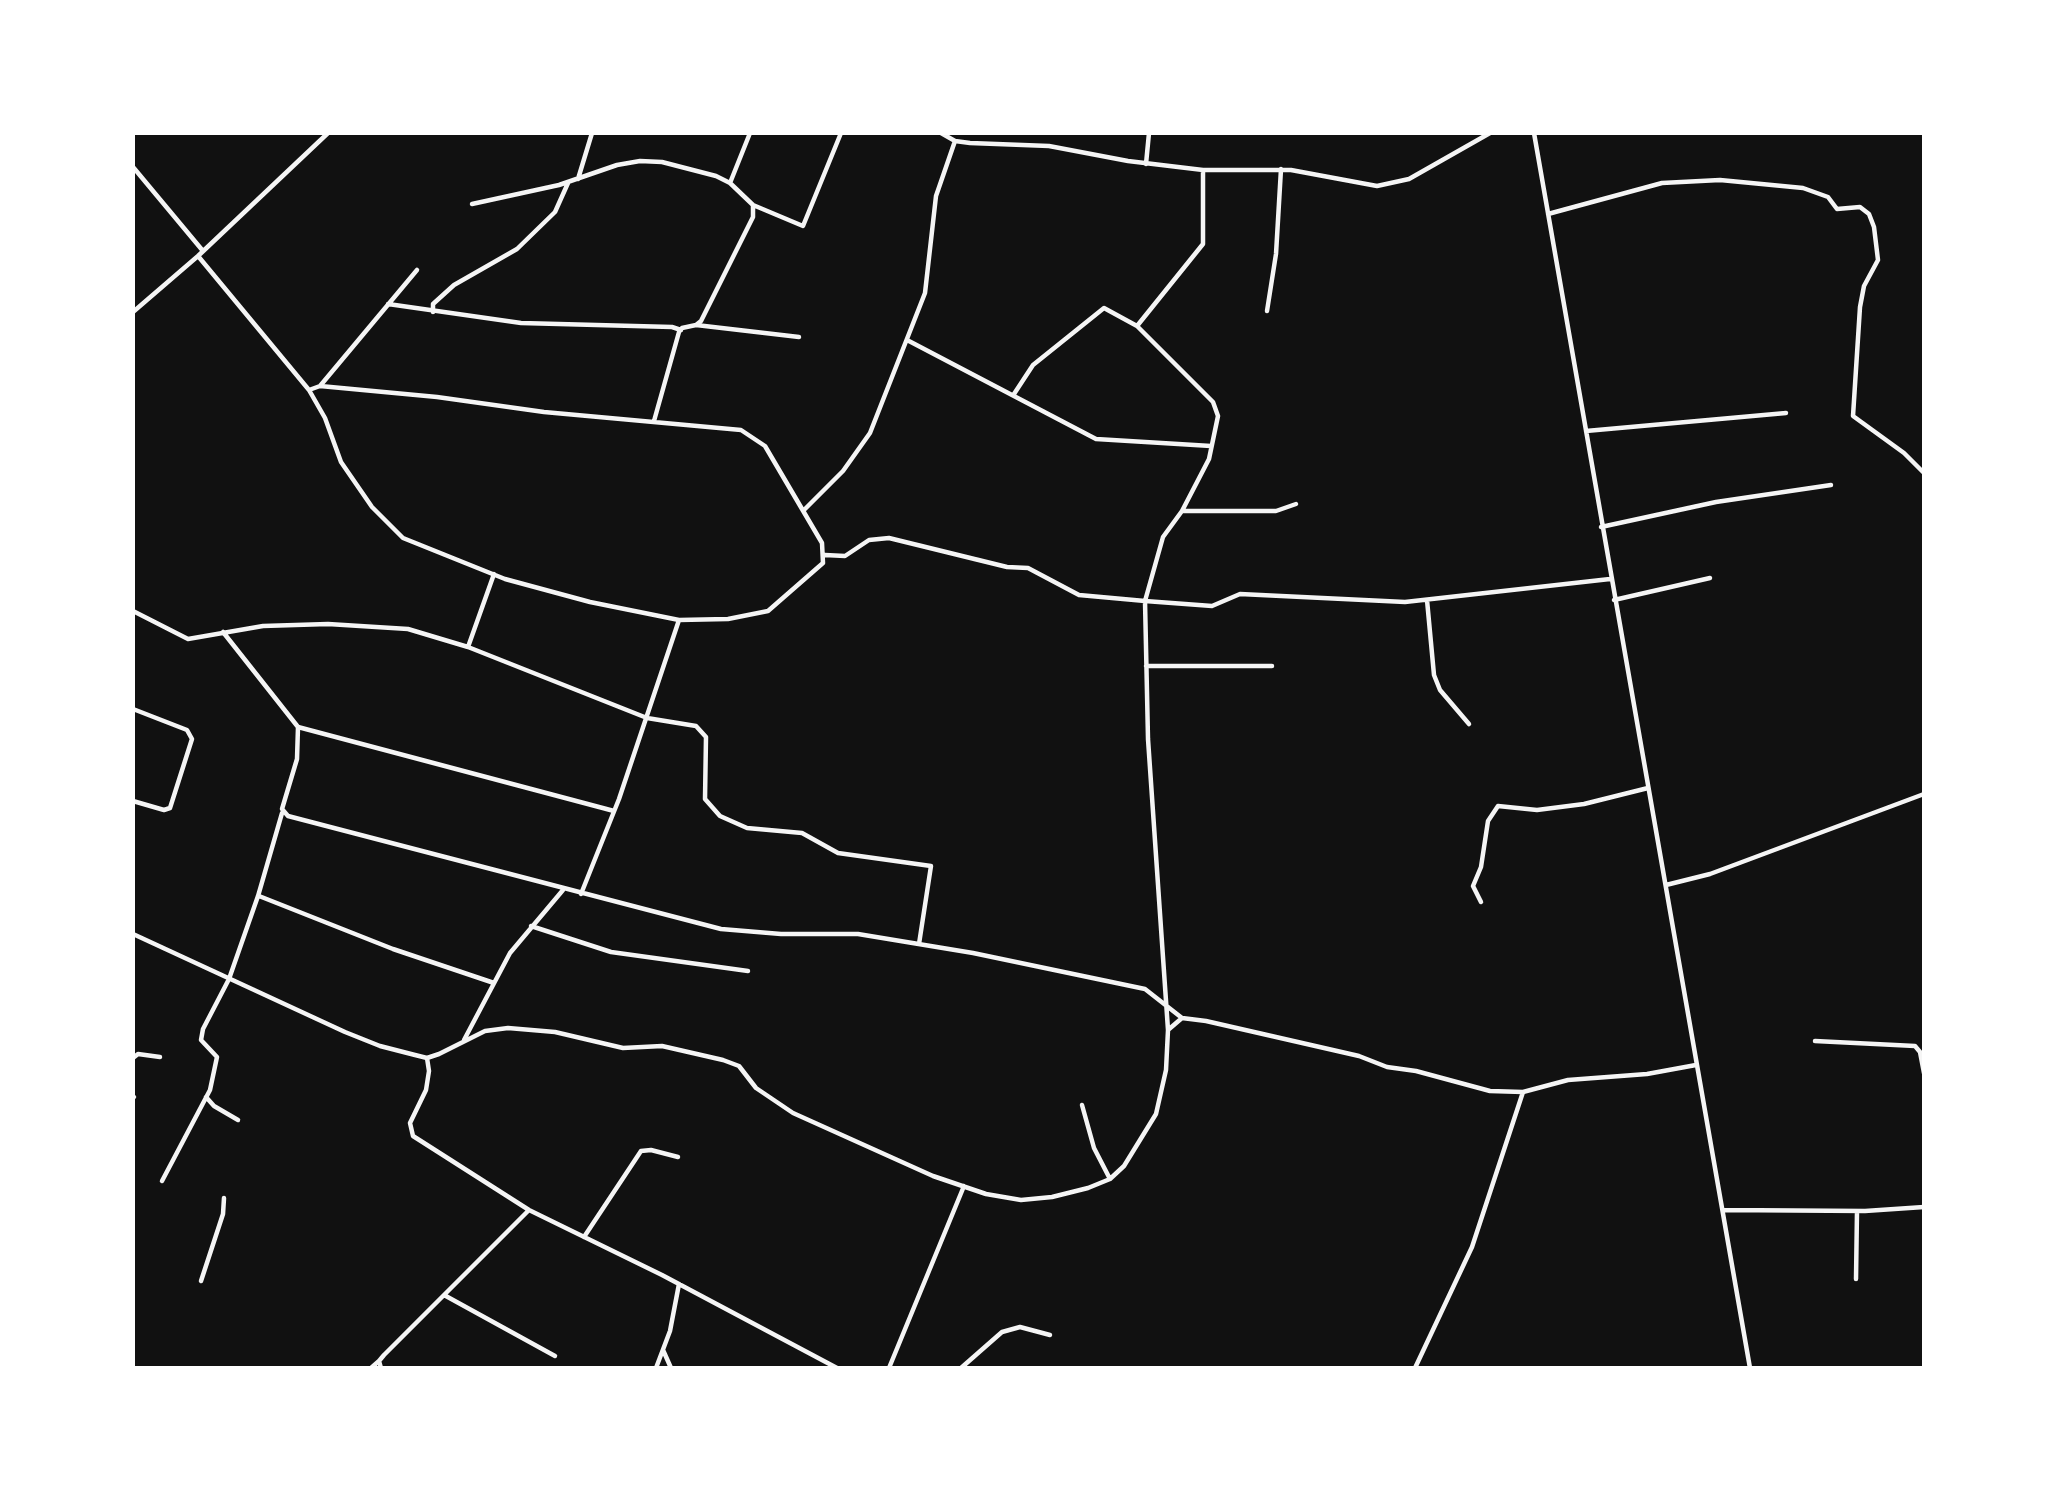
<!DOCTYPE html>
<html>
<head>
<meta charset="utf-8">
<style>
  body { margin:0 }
  #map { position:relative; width:2057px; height:1501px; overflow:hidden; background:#111; font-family:Roboto,sans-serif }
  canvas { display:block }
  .frame { position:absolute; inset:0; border:135px solid #fff; pointer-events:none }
</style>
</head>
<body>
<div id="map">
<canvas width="2057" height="1501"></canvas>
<div class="frame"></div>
</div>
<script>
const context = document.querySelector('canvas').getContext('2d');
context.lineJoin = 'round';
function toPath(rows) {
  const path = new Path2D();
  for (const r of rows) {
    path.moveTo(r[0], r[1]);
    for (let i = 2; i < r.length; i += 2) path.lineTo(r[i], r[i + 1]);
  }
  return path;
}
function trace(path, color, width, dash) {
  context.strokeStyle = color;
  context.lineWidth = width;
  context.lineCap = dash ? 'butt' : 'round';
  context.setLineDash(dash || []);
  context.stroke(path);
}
trace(toPath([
  [941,133,955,141,970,143,1049,146,1128,161,1203,170,1291,170,1377,186,1409,179,1490,133],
  [1534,133,1750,1368],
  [1146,164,1149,133],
  [133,167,203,251],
  [1203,170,1203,244,1137,326,1213,402,1218,416,1209,459,1182,511,1163,537,1145,601,1212,606,1240,594,1405,602,1610,579],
  [578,179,592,133],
  [730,183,750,133],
  [472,204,559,185,617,165,640,161,662,162,716,176,730,183,753,205,753,217,701,321,696,325,682,328,679,332,654,421],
  [753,205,803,226,841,133],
  [1548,214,1662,183,1720,180,1803,188,1828,197,1837,209,1860,207,1869,214,1874,227,1878,260,1864,286,1860,307,1853,416,1904,453,1924,473],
  [198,256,309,390,325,418,341,462,372,507,403,538,505,579,590,602,679,620],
  [388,304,521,323,672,327,681,330],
  [1267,311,1276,254,1281,169],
  [133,312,198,256,328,133],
  [433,312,433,304,454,285,517,249,555,212,568,183],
  [696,325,799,337],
  [907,340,1096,439,1211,446],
  [320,386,417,270],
  [309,390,320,386,437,397,544,412,741,430,765,446,822,543,823,563,768,611,728,619,679,620,619,799,581,894],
  [1014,394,1033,365,1104,308,1137,326],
  [1586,431,1786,413],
  [804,510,843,471,870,433,925,293,936,196,955,141],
  [1182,511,1276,511,1296,504],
  [1601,527,1716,502,1831,485],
  [825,555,845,556,869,540,889,538,1007,567,1028,568,1079,595,1145,601,1148,739,1168,1030],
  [1427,600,1434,675,1440,690,1469,724],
  [1614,600,1710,578],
  [133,611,188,639,263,626,328,624,408,629,468,647,647,718,696,726,706,737,705,799,720,816,747,828,802,833,838,853,931,866,919,944],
  [223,632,298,727,297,759,282,809,288,816,721,929,781,934,858,934,973,953,1145,989,1182,1018],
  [468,647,494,574],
  [1146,666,1272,666],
  [133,709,187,730,192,739,170,808,164,810,133,801],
  [298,727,614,811],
  [1666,885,1710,874,1924,794],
  [259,896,393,949,494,983],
  [1481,902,1473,886,1481,867,1488,821,1498,806,1537,810,1584,804,1648,788],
  [531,926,611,952,748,971],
  [133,934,345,1032,380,1046,415,1055,427,1058,439,1054,485,1031,508,1028,555,1032,623,1048,662,1046,723,1060,739,1066,756,1088,793,1113,933,1176,986,1194,1021,1200,1052,1197,1088,1188,1110,1179,1124,1166,1156,1114,1166,1070,1168,1030,1182,1018,1206,1021,1359,1056,1387,1067,1416,1071,1490,1091,1523,1092,1568,1080,1647,1074,1696,1065],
  [464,1040,510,953,563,890],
  [1815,1041,1915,1046,1920,1052,1924,1073],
  [133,1058,138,1054,160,1057],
  [427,1058,429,1071,426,1090,410,1123,413,1136,529,1210,662,1275,837,1368],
  [206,1097,214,1106,238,1120],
  [133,1098,134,1097],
  [1082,1105,1094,1148,1110,1179],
  [162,1181,210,1090,217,1057,201,1040,203,1029,229,979,258,896,282,813],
  [1723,1210,1865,1211,1924,1207],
  [584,1237,641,1151,651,1150,678,1157],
  [1856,1279,1857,1211],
  [201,1281,223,1214,224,1198],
  [444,1295,555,1356],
  [663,1350,671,1368],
  [371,1368,379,1361],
  [381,1368,379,1361,384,1355,529,1210],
  [656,1368,670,1331,679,1284],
  [889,1368,964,1186],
  [961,1368,1002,1332,1020,1327,1050,1335],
  [1415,1368,1472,1247,1523,1092]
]), '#f5f5f5', 4.5);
</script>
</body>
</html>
